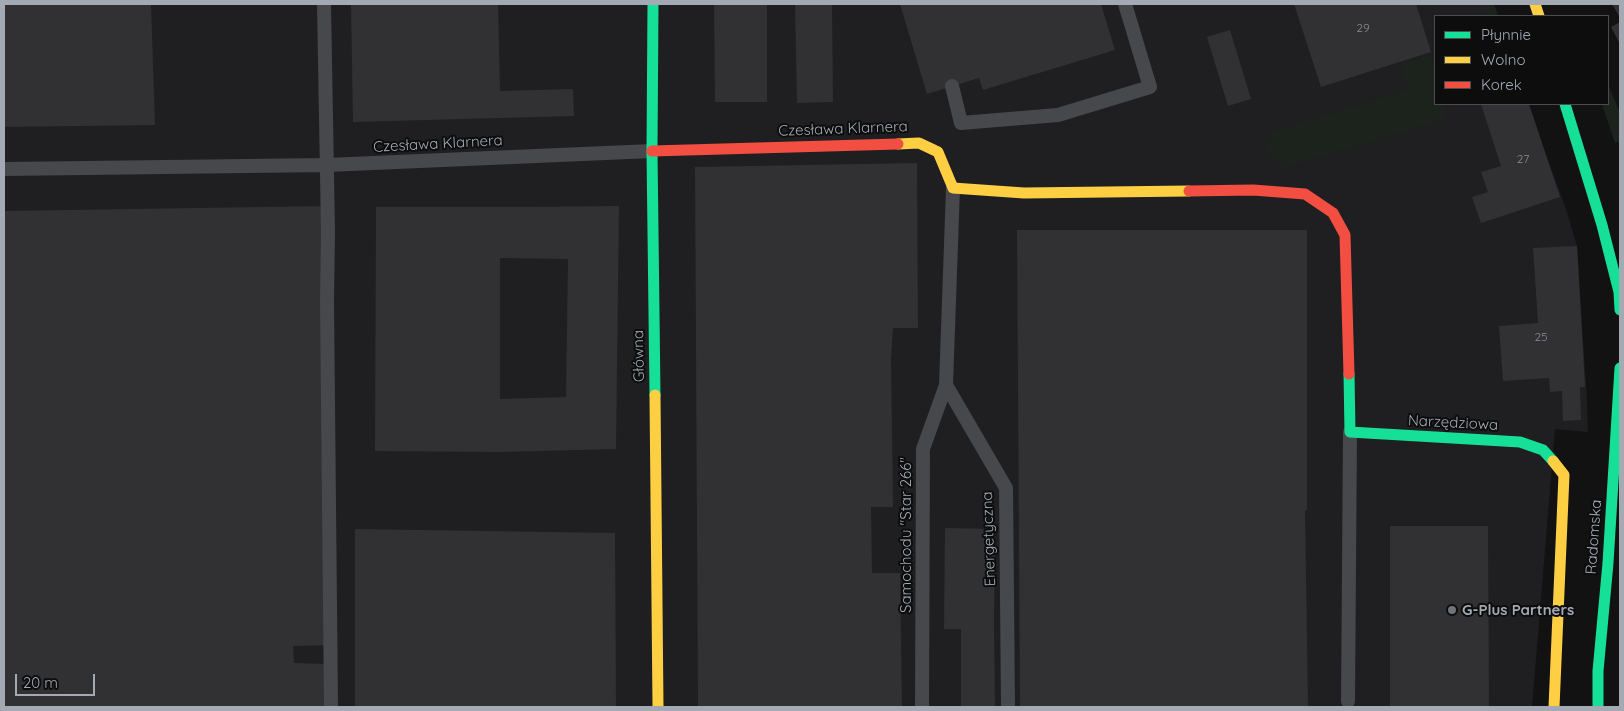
<!DOCTYPE html>
<html>
<head>
<meta charset="utf-8">
<style>
  body { margin:0 }
  #map { position:relative; width:1624px; height:711px; overflow:hidden; background:#121213; font-family:Quicksand,sans-serif }
  canvas { display:block }
  .frame { position:absolute; inset:0; border:5px solid #a3aab4; pointer-events:none }
  .legend { position:absolute; left:1434px; top:15px; width:175px; height:90px; box-sizing:border-box; background:#0d0d0e; border:1px solid #494c50; margin:0; padding:6px 9px; list-style:none; font-size:15px; color:#a3aab4 }
  .legend li { display:flex; align-items:center; gap:10px; height:25px }
  .legend b { width:25px; border:1px solid #494c50 }
  .scale { position:absolute; left:15px; top:674px; width:80px; height:22px; box-sizing:border-box; border:2px solid #a3aab4; border-top:0; padding-left:6px; font-size:15px; line-height:18px; white-space:nowrap; color:#a3aab4; -webkit-text-stroke:4px #0d0d0e; paint-order:stroke }
</style>
</head>
<body>
<div id="map">
<canvas width="1624" height="711"></canvas>
<div class="frame"></div>
<ul class="legend">
<li><b style="height:6px;background:#16e098"></b>Płynnie</li>
<li><b style="height:6px;background:#ffcf43"></b>Wolno</li>
<li><b style="height:6px;background:#f24e42"></b>Korek</li>
</ul>
<div class="scale">20 m</div>
</div>
<script>
const context = document.querySelector('canvas').getContext('2d');
context.lineJoin = 'round';
function fillPath(path, color) {
  context.fillStyle = color;
  context.fill(path, 'evenodd');
}
function toPath(rows) {
  const path = new Path2D();
  for (const r of rows) {
    path.moveTo(r[0], r[1]);
    for (let i = 2; i < r.length; i += 2) path.lineTo(r[i], r[i + 1]);
  }
  return path;
}
function trace(path, color, width, dash) {
  context.strokeStyle = color;
  context.lineWidth = width;
  context.lineCap = dash ? 'butt' : 'round';
  context.setLineDash(dash || []);
  context.stroke(path);
}
function label(font, color, halo, rows, align = 'center') {
  context.font = font + ' Quicksand,sans-serif';
  context.lineWidth = 4;
  context.setLineDash([]);
  context.textBaseline = 'middle';
  context.strokeStyle = halo;
  context.fillStyle = color;
  for (const [text, x, y, turn = 0] of rows) {
    context.save();
    context.translate(x, y);
    context.rotate((+turn || 0) * Math.PI / 180);
    context.textAlign = isNaN(turn) ? turn : align;
    if (halo) context.strokeText(text, 0, 0);
    context.fillText(text, 0, 0);
    context.restore();
  }
}
fillPath(toPath([
  [4,4,1491,4,1495,16,1435,16,1435,104,1527,104,1566,209,1577,246,1587,401,1588,432,1555,429,1532,707,4,707]
]), '#1f1f21');
fillPath(toPath([
  [1484,4,1494,4,1498,16,1488,16],
  [1432,54,1435,64,1435,104,1444,104,1445,119,1282,168,1269,151,1269,142,1275,131,1409,90,1401,63],
  [1608,84,1620,113,1620,141,1615,143,1602,104,1608,104]
]), '#1c231d');
fillPath(toPath([
  [4,4,151,4,155,125,4,127],
  [351,4,498,4,500,91,573,89,574,116,353,122],
  [714,4,767,4,767,102,715,102],
  [795,4,832,4,833,102,797,103],
  [900,4,1101,4,1115,50,983,90,979,78,927,94],
  [1294,4,1416,4,1431,52,1321,87],
  [1612,4,1620,4,1620,18],
  [1620,22,1620,44,1611,27],
  [1230,30,1251,99,1228,106,1207,37],
  [1481,104,1529,104,1560,197,1481,223,1472,197,1488,192,1481,172,1501,166],
  [917,163,918,328,893,328,891,359,893,507,871,507,872,573,900,573,902,707,698,707,695,167],
  [328,206,333,645,293,646,294,663,324,664,324,707,4,707,4,211],
  [619,206,616,449,500,452,375,451,376,207,523,207],
  [500,258,568,259,566,397,500,399],
  [1017,230,1307,230,1307,510,1305,510,1308,707,1020,707],
  [1577,246,1585,387,1580,387,1581,420,1563,421,1562,391,1550,392,1549,378,1503,381,1499,326,1538,323,1533,248],
  [1390,526,1488,526,1489,707,1390,707],
  [945,528,995,529,994,623,995,707,961,707,961,629,944,629],
  [355,529,615,533,616,707,355,707]
]), '#313133');
trace(toPath([
  [324,4,328,231,327,302,331,707],
  [952,86,961,123,1058,115,1150,87,1125,4],
  [4,169,327,165,652,151],
  [946,385,1006,488,1008,707],
  [1348,701,1350,432],
  [922,707,923,449,946,385,953,188]
]), '#47484b', 14);
trace(toPath([
  [653,4,652,151,655,395],
  [1565,104,1602,225,1619,292,1620,310],
  [1349,374,1350,432,1520,442,1543,450,1553,461],
  [1598,707,1598,671,1608,563,1620,368]
]), '#16e098', 11);
trace(toPath([
  [1535,4,1539,16],
  [898,144,919,143,938,152,953,188,1024,193,1189,191],
  [655,395,658,707],
  [1553,461,1564,475,1554,707]
]), '#ffcf43', 11);
trace(toPath([
  [652,151,898,144],
  [1189,191,1253,190,1305,194,1333,213,1345,235,1349,374]
]), '#f24e42', 11);
for (const [x, y, r, color] of [
  [1452,610,5,"#70757c"]
]) {
  const dot = new Path2D();
  dot.arc(x, y, r, 0, 2 * Math.PI);
  context.fillStyle = color;
  context.fill(dot);
  trace(dot, '#0d0d0e', 2);
}
label('12px', '#868c94', null, [
  ["29",1363,28],
  ["27",1523,159],
  ["25",1541,337]
]);
label('15px', '#a3aab4', '#0d0d0e', [
  ["Czesława Klarnera",843,129,-2],
  ["Czesława Klarnera",438,144,-3],
  ["Główna",639,356,-91],
  ["Narzędziowa",1453,423,3],
  ["Samochodu \"Star 266\"",906,535,-90],
  ["Radomska",1594,537,-86],
  ["Energetyczna",989,539,-92]
]);
label('bold 15px', '#a3aab4', '#0d0d0e', [
  ["G-Plus Partners",1462,610]
], 'left');
</script>
</body>
</html>
